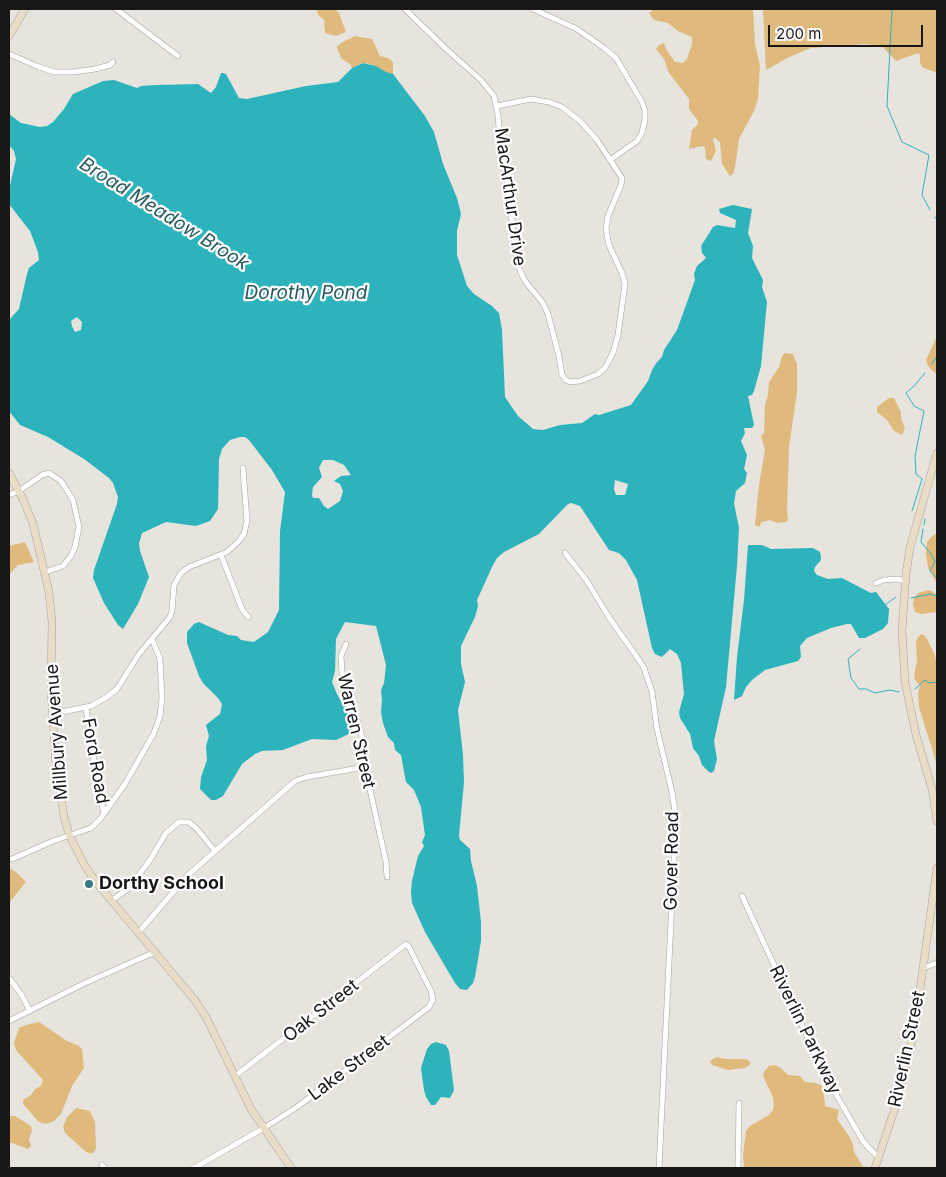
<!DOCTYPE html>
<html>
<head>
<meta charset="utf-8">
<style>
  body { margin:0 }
  #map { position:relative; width:946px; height:1177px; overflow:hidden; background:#e7e3dd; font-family:Inter,sans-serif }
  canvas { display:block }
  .frame { position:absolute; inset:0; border:10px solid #181715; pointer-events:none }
  .scale { position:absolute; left:768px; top:25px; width:155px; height:22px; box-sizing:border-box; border:2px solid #181715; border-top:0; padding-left:6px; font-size:15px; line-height:18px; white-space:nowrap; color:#181715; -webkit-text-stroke:4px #fff; paint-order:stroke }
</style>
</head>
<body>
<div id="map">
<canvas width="946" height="1177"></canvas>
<div class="frame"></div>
<div class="scale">200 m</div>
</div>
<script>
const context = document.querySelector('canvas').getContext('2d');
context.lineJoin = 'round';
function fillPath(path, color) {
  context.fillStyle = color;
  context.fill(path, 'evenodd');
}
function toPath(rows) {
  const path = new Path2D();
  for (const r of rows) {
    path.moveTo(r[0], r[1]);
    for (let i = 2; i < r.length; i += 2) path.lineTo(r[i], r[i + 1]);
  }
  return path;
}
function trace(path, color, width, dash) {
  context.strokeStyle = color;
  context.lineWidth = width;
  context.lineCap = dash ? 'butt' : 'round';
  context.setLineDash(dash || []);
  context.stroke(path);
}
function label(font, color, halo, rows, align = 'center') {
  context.font = font + ' Inter,sans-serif';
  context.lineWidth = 4.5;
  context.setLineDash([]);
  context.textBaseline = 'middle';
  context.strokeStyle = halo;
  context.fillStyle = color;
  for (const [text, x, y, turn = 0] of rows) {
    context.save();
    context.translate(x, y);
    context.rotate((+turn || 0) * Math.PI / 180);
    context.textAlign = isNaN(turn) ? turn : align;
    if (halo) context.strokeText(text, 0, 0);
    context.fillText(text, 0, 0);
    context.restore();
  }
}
fillPath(toPath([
  [316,9,335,9,339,13,346,32,336,36,325,33,324,20,319,16],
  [654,9,753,9,755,44,760,66,758,99,754,111,739,139,735,167,733,174,730,176,722,164,720,142,715,138,713,139,716,151,711,161,706,159,705,148,703,146,689,149,692,130,698,124,698,121,689,109,689,99,669,73,664,59,656,49,659,45,664,43,667,51,675,62,683,63,687,59,692,44,692,37,678,31,668,23,654,20,649,13],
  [763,9,937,9,937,73,922,67,920,62,920,55,918,53,896,61,882,46,864,44,811,48,789,57,766,70],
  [355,36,372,39,380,56,388,58,393,62,393,74,386,73,376,66,366,63,362,63,352,68,350,64,342,59,338,51,337,46,343,42],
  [937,336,937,375,928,366,926,360],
  [785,353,793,354,797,364,797,392,789,447,787,510,788,518,787,522,777,523,770,520,762,522,759,527,755,525,759,485,765,450,761,436,764,433,765,405,768,395,769,382,779,367,782,356],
  [889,398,894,398,901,412,901,419,905,427,902,435,894,431,887,420,877,412,877,407],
  [937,533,937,583,928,568,926,553,927,542,930,538],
  [25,542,34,562,18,565,9,575,9,546],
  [928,590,932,591,937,595,937,612,921,614,915,612,913,604,914,598,918,593],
  [922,634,926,637,935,655,937,667,937,765,919,707,918,693,920,686,915,680,914,675,917,661,916,642,918,637],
  [11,869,16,872,26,882,9,903,9,870],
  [39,1022,67,1041,79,1046,82,1049,84,1068,72,1086,61,1114,54,1121,46,1124,39,1122,23,1104,23,1100,31,1095,35,1089,41,1086,43,1080,16,1050,14,1043,19,1028,26,1025],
  [717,1057,726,1059,743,1059,748,1060,751,1064,745,1068,728,1070,712,1065,710,1061],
  [775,1065,781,1068,788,1075,800,1076,805,1082,816,1083,823,1087,825,1106,839,1110,837,1119,850,1138,853,1144,854,1152,864,1168,744,1168,743,1155,746,1131,750,1126,769,1115,773,1110,774,1104,773,1097,763,1076,764,1072,769,1066],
  [76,1108,90,1111,95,1122,96,1149,92,1154,86,1152,65,1133,63,1127,67,1117],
  [11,1116,15,1116,31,1126,32,1131,29,1139,31,1146,28,1149,9,1142,9,1119]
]), '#e0ba7c');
fillPath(toPath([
  [363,63,376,66,386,72,393,74,425,116,434,132,443,164,457,198,461,214,457,231,457,255,467,286,474,294,492,306,499,313,502,330,505,397,518,416,533,429,543,430,560,425,582,423,595,414,599,415,631,405,648,381,652,370,657,362,662,357,664,350,677,330,695,280,694,274,697,266,706,258,702,253,701,246,713,227,717,225,735,228,736,220,720,213,719,209,733,205,752,209,748,233,753,246,752,258,763,280,762,287,767,302,761,366,754,391,752,395,748,396,754,425,752,428,744,428,745,433,741,441,747,455,744,469,747,473,745,483,736,491,734,503,739,528,737,566,726,687,714,741,717,759,714,771,711,773,708,771,702,765,699,756,693,748,690,734,680,718,679,712,684,694,681,663,677,654,670,649,662,657,655,654,652,648,637,580,626,560,619,553,609,550,580,506,571,503,568,504,539,534,504,552,497,558,492,567,477,600,478,606,475,617,461,646,461,664,465,682,458,710,463,755,464,782,459,836,460,840,470,849,471,861,477,886,481,922,481,941,475,977,473,983,467,990,460,989,455,983,425,932,412,903,411,893,412,881,418,856,424,846,422,842,425,835,421,807,414,790,406,782,401,755,395,750,394,743,388,737,383,723,381,712,382,699,381,690,384,683,386,665,376,626,345,622,336,639,335,671,332,682,337,694,352,722,353,726,351,733,336,740,312,739,283,750,262,751,255,754,242,764,223,796,216,800,211,800,200,789,201,777,207,760,206,746,209,736,206,725,220,714,222,704,218,698,203,683,199,676,187,643,187,632,194,624,199,622,228,635,237,636,241,640,254,642,268,632,279,610,280,531,285,492,272,470,249,440,245,437,240,437,230,440,222,449,219,459,218,509,210,521,196,526,166,522,142,533,139,544,140,551,149,577,138,604,123,629,118,625,104,603,93,578,94,570,117,504,118,497,113,483,109,478,84,459,48,437,20,425,9,411,9,320,19,309,27,274,29,268,39,260,38,252,30,231,9,204,9,190,16,159,14,151,9,145,9,114,21,123,40,127,47,126,53,122,64,109,73,94,103,81,114,80,137,88,141,86,156,85,198,84,211,93,216,87,221,73,223,73,226,74,239,98,247,99,306,86,338,82,352,68],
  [77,317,82,322,81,330,75,332,72,326,71,321],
  [323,460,333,460,344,465,351,475,341,476,334,481,340,484,343,491,340,501,328,509,324,506,319,498,313,498,312,495,313,487,322,477,319,468],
  [615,480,628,484,625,495,616,495,614,489],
  [748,545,762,545,771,549,813,548,820,552,821,557,821,560,815,567,814,571,817,575,828,579,842,578,865,590,871,593,876,592,889,609,888,623,883,629,865,638,859,638,851,624,847,624,831,628,814,635,807,638,800,646,801,657,798,661,765,670,752,680,746,687,742,696,734,700,737,657,744,600],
  [436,1042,446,1045,449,1051,454,1090,450,1098,441,1097,435,1105,431,1105,426,1097,424,1090,421,1068,427,1049,431,1044]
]), '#2cb3bc');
trace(toPath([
  [892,9,887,106,902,142,929,155,922,195,930,210],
  [935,217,937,220],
  [932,364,937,356],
  [912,511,922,479,916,474,915,456,924,411,914,406,906,393,914,386,925,373],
  [924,525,925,519],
  [923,529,921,542,931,554,935,562,930,571,937,578],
  [911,598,930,594,937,596],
  [885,605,896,597],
  [860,649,848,659,851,678,859,689,866,689,875,693,890,690,899,692],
  [915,689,925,680,929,683,937,682]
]), '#2cb3bc', 1);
const street = toPath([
  [116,9,178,56],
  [405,9,446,49,481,80,494,96,498,115,501,151,508,187,517,264,525,281,543,303,548,314,559,356,562,375,566,380,570,382,580,381,598,374,605,368,613,353,618,335,625,284,622,273,609,245,606,229,608,216,621,185,622,178,597,140,580,121,562,107,549,102,531,99,497,106],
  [533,9,577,29,604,48,616,58,642,102,645,111,645,119,642,133,637,141,610,160],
  [9,54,39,67,55,72,73,72,95,69,110,65,113,62],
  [9,495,19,491,42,475,49,473,61,481,73,500,79,527,75,547,71,556,63,566,45,572],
  [565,553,587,581,610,619,637,657,644,668,652,692,657,729,672,792,676,818,659,1168],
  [221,555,242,609,248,617],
  [876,583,884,580,896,579,906,581],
  [346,644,341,656,343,689,349,706,358,722,363,741,365,767,386,862,387,877],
  [86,708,95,768,104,814],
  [52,714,91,706,107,697,117,689,139,654,170,617,172,611,174,585,181,573,189,567,227,552,239,541,244,534,247,521,243,468],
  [12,859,53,841,91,828,100,819,125,784,154,733,160,716,162,698,160,659,152,639],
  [742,896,826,1077,863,1141,869,1148,879,1158],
  [111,901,129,888,150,860,166,833,179,822,189,822,198,830,215,851],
  [138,933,188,875,295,781,307,777,365,767],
  [923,968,937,963],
  [9,978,21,994,30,1011],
  [9,1021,85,983,155,952],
  [102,1165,105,1168],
  [194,1168,264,1128,297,1107,429,1007,433,999,431,991,409,947,406,944,235,1076],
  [738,1168,739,1103]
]);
const secondary = toPath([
  [9,36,25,9],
  [937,453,910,547,906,574,902,631,905,682,916,735,932,789,937,821],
  [9,473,23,499,33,524,49,592,52,622,51,688,56,765,64,817,70,837,85,866,95,881,194,999,206,1017,251,1109,291,1168],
  [875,1168,895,1108,910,1050,917,1011,937,868]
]);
trace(street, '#a6a29d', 6);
trace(secondary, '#a6a29d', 8);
trace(street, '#fff', 5);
trace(secondary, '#eaddc8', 7);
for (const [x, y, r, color] of [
  [89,884,5,"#347c81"]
]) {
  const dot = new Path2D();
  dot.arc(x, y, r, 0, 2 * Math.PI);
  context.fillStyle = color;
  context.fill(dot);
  trace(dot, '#fff', 2);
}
label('18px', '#181715', '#fff', [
  ["MacArthur Drive",510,197,82],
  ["Warren Street",356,731,77],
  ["Millbury Avenue",57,732,-94],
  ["Ford Road",95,761,80],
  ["Gover Road",672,861,-89],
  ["Oak Street",321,1011,-38],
  ["Riverlin Parkway",805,1030,64],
  ["Riverlin Street",907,1049,-78],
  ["Lake Street",349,1068,-37]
]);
label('bold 18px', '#181715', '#fff', [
  ["Dorthy School",99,884]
], 'left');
label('italic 19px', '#255a5e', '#fff', [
  ["Broad Meadow Brook",164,214,32],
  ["Dorothy Pond",306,293]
]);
</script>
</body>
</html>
